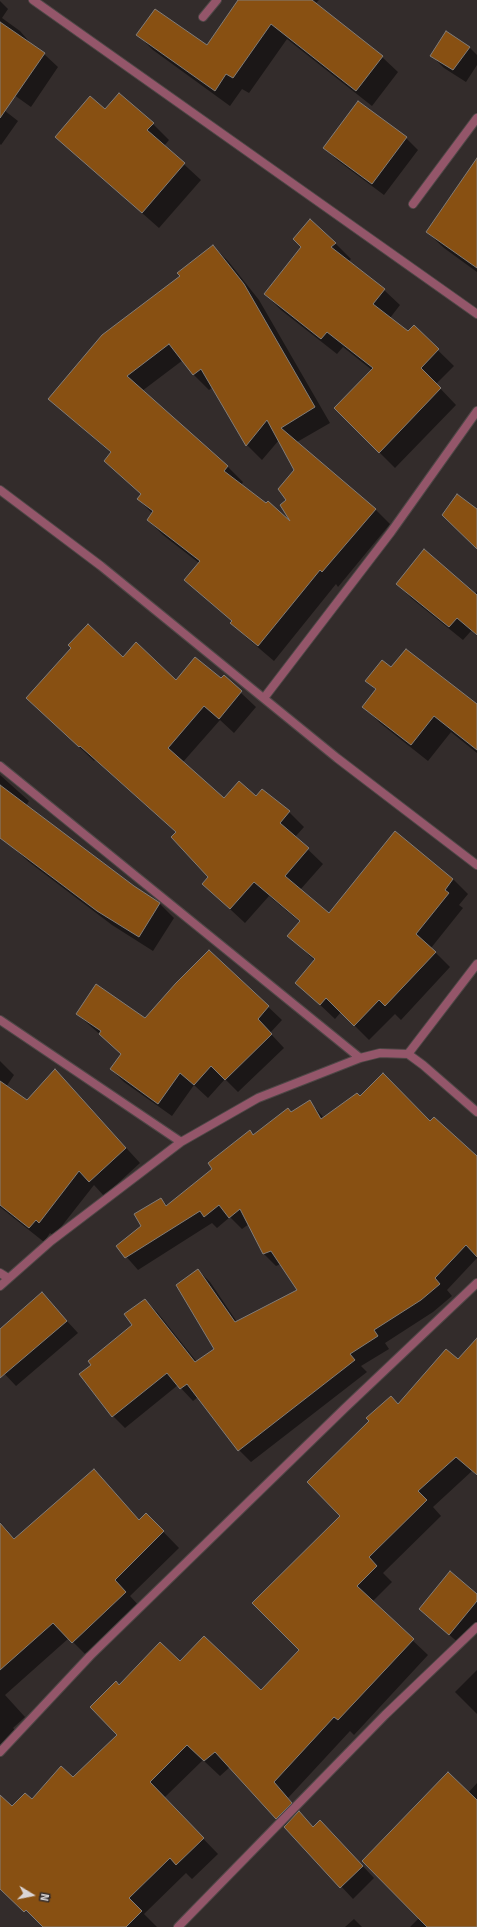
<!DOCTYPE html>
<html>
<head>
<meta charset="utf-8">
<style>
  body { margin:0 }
  #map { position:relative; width:477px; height:1927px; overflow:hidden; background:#332c2b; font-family:Signika,sans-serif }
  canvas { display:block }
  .north { position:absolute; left:12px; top:1875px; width:40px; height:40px; -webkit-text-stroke:3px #332c2b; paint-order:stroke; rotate:100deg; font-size:11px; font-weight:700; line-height:16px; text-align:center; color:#dad5d5 }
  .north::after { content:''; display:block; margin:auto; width:14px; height:18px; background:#dad5d5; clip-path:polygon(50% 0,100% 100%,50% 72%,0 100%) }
</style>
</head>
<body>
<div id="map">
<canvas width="477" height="1927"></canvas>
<div class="north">N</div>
</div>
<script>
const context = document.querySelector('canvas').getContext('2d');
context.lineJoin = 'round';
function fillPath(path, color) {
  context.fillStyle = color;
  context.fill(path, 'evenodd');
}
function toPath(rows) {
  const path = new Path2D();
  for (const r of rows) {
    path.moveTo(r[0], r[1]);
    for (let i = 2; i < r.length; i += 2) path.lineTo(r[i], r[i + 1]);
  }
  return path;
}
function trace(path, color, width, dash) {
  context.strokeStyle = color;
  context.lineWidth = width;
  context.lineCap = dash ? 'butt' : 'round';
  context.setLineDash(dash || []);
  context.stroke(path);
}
fillPath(toPath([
  [253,0,319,0,315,4,382,57,398,72,372,106,287,39,249,93,242,89,230,106,153,50,138,35,207,47],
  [0,1,8,9,2,18,20,31,33,46,44,54,58,67,31,107,0,85],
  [469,47,477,55,477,65,466,82,444,68,432,56],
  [0,107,18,121,1,145,0,144],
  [105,111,153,124,169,140,164,146,201,180,159,228,56,137],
  [406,138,418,150,384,195,337,160,325,148],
  [477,166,477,272,444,248,427,232],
  [335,243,351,259,348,262,384,290,400,305,390,318,408,333,414,327,454,366,436,384,456,405,395,468,335,408,372,370,343,347,337,354,281,310,265,294],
  [213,246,228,261,259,300,330,423,297,442,375,509,390,524,338,587,336,584,274,661,247,638,232,623,233,622,185,580,199,563,163,535,148,520,153,514,138,499,142,495,105,460,111,453,49,399],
  [183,360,194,375,209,390,213,387,247,445,262,460,279,440,295,470,287,500,293,525,241,485,243,482,228,467,142,391],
  [398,584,475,594,477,591,477,636,471,631,463,640,411,598],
  [123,658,176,681,221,680,224,677,256,707,234,733,220,720,183,762,224,799,256,797,289,812,304,827,295,837,323,864,300,890,330,915,395,832,453,879,468,894,459,905,463,908,431,948,450,967,401,1020,395,1014,369,1040,341,1012,335,1019,296,982,315,961,289,936,300,922,269,896,245,923,203,884,209,877,177,833,95,760,94,761,42,712],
  [392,669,477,705,477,753,451,732,428,761,380,723,363,706,376,690,367,681],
  [0,775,29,801,26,806,134,887,160,904,174,918,153,951,112,925,29,862,0,836],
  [209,951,282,1020,270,1033,284,1048,238,1092,225,1079,208,1098,194,1085,172,1116,124,1082,111,1069,122,1054,77,1014,146,1020],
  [0,1061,14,1075,6,1087,28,1102,55,1070,140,1163,104,1196,94,1185,54,1236,50,1233,44,1242,0,1207],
  [360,1097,430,1122,477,1157,477,1258,447,1290,452,1296,433,1312,385,1343,389,1349,361,1366,367,1372,251,1462,239,1450,198,1397,193,1401,178,1385,125,1428,113,1416,134,1326,145,1300,157,1312,197,1362,215,1350,198,1270,210,1282,237,1322,298,1290,281,1264,276,1266,264,1254,249,1224,242,1229,230,1217,217,1228,212,1223,138,1270,117,1246,142,1226,161,1199,168,1206,214,1169,250,1132,254,1136,310,1102,324,1118],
  [42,1294,78,1333,16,1386,0,1369,0,1330],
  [477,1340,477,1476,472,1471,433,1507,441,1516,383,1573,392,1582,372,1602,428,1655,354,1735,350,1731,288,1798,313,1828,332,1833,374,1878,353,1899,230,1767,220,1776,203,1760,164,1798,218,1854,192,1879,186,1873,144,1914,157,1927,45,1927,0,1882,0,1796,12,1808,32,1801,73,1778,118,1735,119,1687,180,1663,261,1692,300,1650,342,1516,398,1405,458,1361],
  [94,1470,140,1521,146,1514,179,1548,130,1596,141,1608,89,1658,69,1638,5,1695,25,1717,13,1728,20,1735,0,1752,0,1522,15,1539],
  [477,1596,477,1628,462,1646,420,1609],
  [477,1670,477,1714,455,1692],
  [477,1783,477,1927,410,1927,419,1918,468,1793],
  [354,1919,362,1927,345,1927]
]), '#0007');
const building = toPath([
  [238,0,312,0,383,56,356,91,271,24,233,78,226,74,215,91,136,35,155,9,207,45,238,0],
  [0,22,45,53,0,118,0,22],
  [446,31,470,47,453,70,430,56,446,31],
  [119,93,154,123,147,130,185,163,142,213,55,137,90,96,105,109,119,93],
  [358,101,407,137,372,184,323,148,358,101],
  [477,158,477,268,426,232,477,158],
  [310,219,336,243,331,247,385,289,373,304,408,331,414,325,439,349,421,368,441,388,379,453,334,408,373,368,327,332,321,339,264,294,301,247,293,239,310,219],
  [213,245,244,284,315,407,281,428,376,509,322,572,320,570,258,646,230,623,232,621,184,580,200,561,147,520,153,511,137,499,141,494,104,461,111,452,48,399,102,335,180,276,177,273,213,245],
  [169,344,193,375,201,369,246,446,267,420,294,470,278,489,286,500,280,505,290,521,268,501,266,503,224,471,228,466,127,376,169,344],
  [457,494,477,509,477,549,442,515,457,494],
  [424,549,477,595,477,635,457,618,449,627,396,584,424,549],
  [88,624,123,657,136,642,176,680,195,657,221,678,224,675,242,691,219,719,204,706,168,748,224,798,239,781,256,796,262,789,290,811,280,823,309,848,285,876,329,913,395,831,453,879,445,890,449,893,416,934,436,952,385,1006,379,1000,354,1026,326,998,320,1005,295,983,315,959,287,936,300,921,254,882,230,909,202,884,208,877,171,837,176,832,80,746,79,747,26,698,71,648,68,645,88,624],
  [406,649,477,704,477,750,434,716,411,745,362,707,376,689,365,681,382,660,391,667,406,649],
  [0,785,134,886,160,903,139,937,97,911,0,838,0,785],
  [209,950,269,1006,258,1019,272,1034,225,1080,211,1066,194,1085,180,1073,158,1104,110,1069,121,1054,99,1034,101,1031,76,1014,96,984,145,1018,176,983,209,950],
  [55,1069,126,1148,89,1182,79,1171,39,1223,36,1220,29,1228,0,1205,0,1081,27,1100,55,1069],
  [383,1073,430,1121,434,1117,477,1156,477,1257,466,1245,435,1278,440,1284,421,1300,374,1330,378,1336,350,1354,355,1360,238,1451,187,1384,180,1389,167,1373,112,1417,79,1374,91,1365,88,1361,132,1325,124,1314,145,1299,195,1362,214,1349,176,1285,198,1269,235,1322,297,1290,271,1251,263,1254,240,1209,229,1218,219,1205,204,1217,200,1211,125,1258,116,1246,141,1226,134,1214,161,1198,166,1206,212,1169,208,1163,250,1130,253,1135,288,1108,291,1112,310,1100,321,1119,357,1093,360,1096,383,1073],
  [42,1292,67,1321,0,1378,0,1329,42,1292],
  [477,1338,477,1475,456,1457,418,1491,427,1500,369,1557,377,1566,357,1586,414,1639,338,1720,334,1717,274,1782,292,1803,276,1819,215,1752,204,1761,187,1745,150,1782,204,1838,176,1865,170,1858,129,1898,142,1911,126,1927,43,1927,26,1910,24,1912,0,1889,0,1795,12,1806,25,1793,32,1799,61,1766,73,1777,117,1735,90,1707,116,1681,119,1685,160,1642,180,1661,204,1636,261,1690,299,1650,252,1603,340,1516,307,1482,369,1421,366,1418,391,1396,398,1404,446,1349,458,1359,477,1338],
  [94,1469,139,1520,146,1513,164,1531,115,1580,126,1592,72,1643,53,1623,0,1670,0,1523,14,1539,94,1469],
  [450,1571,477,1594,477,1601,449,1635,419,1609,450,1571],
  [448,1772,477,1800,477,1927,427,1927,362,1861,448,1772],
  [299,1811,313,1827,320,1820,363,1866,340,1888,284,1827,299,1811]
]);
fillPath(building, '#885012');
trace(building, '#827c77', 1);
const lane = toPath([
  [203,17,217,0],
  [413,204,477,118]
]);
const street = toPath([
  [33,0,477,314],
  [0,490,101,566,337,758,477,865],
  [264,698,391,532,477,411],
  [0,766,360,1058],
  [0,1020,181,1142],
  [408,1054,477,964],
  [0,1273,8,1278],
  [0,1286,51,1241,181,1142,258,1098,360,1058,380,1053,408,1054,423,1065,477,1112],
  [0,1752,90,1656,345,1408,477,1283],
  [178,1927,385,1715,477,1627]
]);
trace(lane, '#4e4746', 10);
trace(street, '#4e4746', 10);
trace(lane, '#94566a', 8);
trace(street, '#94566a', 8);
</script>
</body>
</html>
